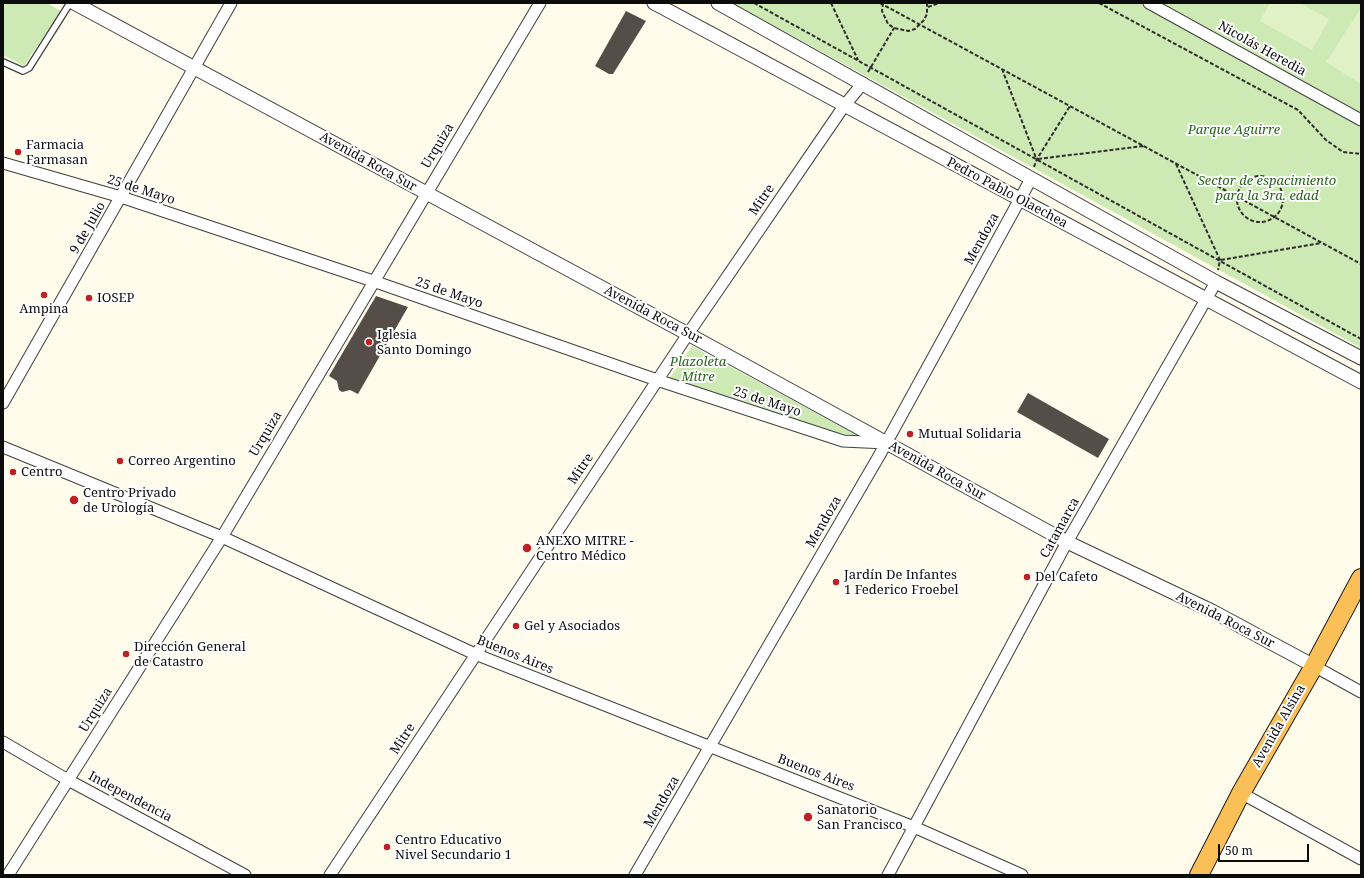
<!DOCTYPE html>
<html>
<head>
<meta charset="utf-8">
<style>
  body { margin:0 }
  #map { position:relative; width:1364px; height:878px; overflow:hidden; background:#fffceb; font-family:"Noto Serif",serif }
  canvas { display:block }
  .frame { position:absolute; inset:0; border:4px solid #0c0c0c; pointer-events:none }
  .scale { position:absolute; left:1218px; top:844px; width:91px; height:18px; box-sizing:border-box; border:2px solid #0c0c0c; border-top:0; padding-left:5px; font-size:12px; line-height:14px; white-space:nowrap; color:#0c0c0c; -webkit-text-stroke:3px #fff; paint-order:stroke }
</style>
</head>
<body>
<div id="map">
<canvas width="1364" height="878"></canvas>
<div class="frame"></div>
<div class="scale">50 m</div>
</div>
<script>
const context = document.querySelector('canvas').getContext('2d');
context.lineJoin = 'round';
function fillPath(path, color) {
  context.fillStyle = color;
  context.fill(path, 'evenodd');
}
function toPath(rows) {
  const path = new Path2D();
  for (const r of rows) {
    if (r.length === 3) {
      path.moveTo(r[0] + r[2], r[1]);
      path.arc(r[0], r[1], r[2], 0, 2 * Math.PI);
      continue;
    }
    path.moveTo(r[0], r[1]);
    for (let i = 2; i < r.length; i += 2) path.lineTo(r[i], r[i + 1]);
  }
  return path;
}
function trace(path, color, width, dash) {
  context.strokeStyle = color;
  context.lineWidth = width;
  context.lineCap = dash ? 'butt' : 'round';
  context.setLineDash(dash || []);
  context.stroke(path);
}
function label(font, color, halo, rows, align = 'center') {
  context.font = font + ' "Noto Serif",serif';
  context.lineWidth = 4;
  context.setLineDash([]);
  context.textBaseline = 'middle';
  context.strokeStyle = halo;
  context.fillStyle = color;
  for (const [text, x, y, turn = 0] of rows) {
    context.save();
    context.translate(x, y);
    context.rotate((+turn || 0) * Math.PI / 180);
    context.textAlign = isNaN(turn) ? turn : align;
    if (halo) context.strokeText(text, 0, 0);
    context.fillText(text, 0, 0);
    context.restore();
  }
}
fillPath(toPath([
  [3,3,47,3,61,11,24,66,3,55],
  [733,3,1361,3,1361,348],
  [692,346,859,436,832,432,669,379]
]), '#ceeab4');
fillPath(toPath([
  [1270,3,1300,3,1329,19,1312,50,1260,21],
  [1361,8,1361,84,1326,62]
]), '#e0f1c6');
fillPath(toPath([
  [626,11,646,21,613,74,609,74,595,66],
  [376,296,408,307,358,394,350,390,342,392,339,390,337,381,329,376],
  [1028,393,1109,439,1098,458,1017,412]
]), '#554e48');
const service = toPath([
  [3,62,23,71,29,68,70,3]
]);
const minor = toPath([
  [1149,3,1361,120],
  [3,163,121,197,373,281,657,380,843,441,886,443],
  [3,403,231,3],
  [3,447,222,537,475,654,914,827,1022,875],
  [1314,666,1361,692],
  [3,742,68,780,245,875],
  [1241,793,1361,859],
  [8,875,222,537,540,3],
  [330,875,688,334,844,106,863,83],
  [635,875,879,456,1031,179],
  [888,875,1067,542,1216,282]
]);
const tertiary = toPath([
  [74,3,688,334,1067,542,1212,611,1314,666],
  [654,3,1361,382],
  [718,3,1216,282,1361,358]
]);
const trunk = toPath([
  [1199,875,1241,793,1314,666,1361,578]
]);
trace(service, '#3f3f3f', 8);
trace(minor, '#3f3f3f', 13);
trace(tertiary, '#3f3f3f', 15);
trace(trunk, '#1d1d1d', 20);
trace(toPath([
  [754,3,1361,339],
  [831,3,858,60],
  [880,3,1361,264],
  [883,3,882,11,888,24,894,28,908,31,915,29,924,20,927,14,927,3],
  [1099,3,1298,110,1326,140,1343,152,1361,154],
  [928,7,939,3],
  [1002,69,1036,158],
  [868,72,894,28],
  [1038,159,1144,146],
  [1176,164,1220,260,1218,270],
  [1034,167,1037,159,1070,106],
  [1260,199,23],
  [1221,260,1321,243]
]), '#2e2e2e', 2, [4, 2]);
trace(service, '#fff', 5.5);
trace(minor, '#fff', 11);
trace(tertiary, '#fff', 13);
trace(trunk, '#fac057', 18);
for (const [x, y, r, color] of [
  [18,152,4,"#bf2122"],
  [44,295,4,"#bf2122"],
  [89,298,4,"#bf2122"],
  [369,342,4,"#bf2122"],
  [910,434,4,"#bf2122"],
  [120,461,4,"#bf2122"],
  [13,472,4,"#bf2122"],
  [74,500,5,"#bf2122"],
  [527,548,5,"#bf2122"],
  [1027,577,4,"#bf2122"],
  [836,582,4,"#bf2122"],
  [516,626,4,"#bf2122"],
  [126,654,4,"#bf2122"],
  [808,817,5,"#bf2122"],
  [387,847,4,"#bf2122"]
]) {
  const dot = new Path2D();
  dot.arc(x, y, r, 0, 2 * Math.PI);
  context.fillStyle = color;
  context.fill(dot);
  trace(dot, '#fff', 1.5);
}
label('13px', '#0c0c0c', '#fff', [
  ["Nicolás Heredia",1262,49,29],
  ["Urquiza",438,146,-59],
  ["Avenida Roca Sur",368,162,29],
  ["25 de Mayo",141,190,18],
  ["Pedro Pablo Olaechea",1007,193,28],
  ["Mitre",762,200,-56],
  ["9 de Julio",88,228,-60],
  ["Mendoza",982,239,-61],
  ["25 de Mayo",449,293,19],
  ["Avenida Roca Sur",653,315,28],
  ["25 de Mayo",767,402,18],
  ["Urquiza",266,434,-59],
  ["Mitre",581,469,-56],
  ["Avenida Roca Sur",937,471,29],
  ["Mendoza",824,522,-60],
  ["Catamarca",1060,528,-61],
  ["Avenida Roca Sur",1225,620,27],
  ["Buenos Aires",515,655,22],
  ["Urquiza",96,710,-58],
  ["Avenida Alsina",1279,726,-60],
  ["Mitre",403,739,-57],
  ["Buenos Aires",816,773,21],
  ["Independencia",130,797,28],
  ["Mendoza",662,802,-60]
]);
label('italic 13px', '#28651b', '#fff', [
  ["Parque Aguirre",1234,130],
  ["Sector de espacimiento",1267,181],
  ["para la 3ra. edad",1267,196],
  ["Plazoleta",698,362],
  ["Mitre",698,377]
]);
label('13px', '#0c0c0c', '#fff', [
  ["Farmacia",26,145],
  ["Farmasan",26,160],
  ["IOSEP",97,298],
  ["Ampina",44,309,"center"],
  ["Iglesia",377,335],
  ["Santo Domingo",377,350],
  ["Mutual Solidaria",918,434],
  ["Correo Argentino",128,461],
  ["Centro",21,472],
  ["Centro Privado",83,493],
  ["de Urología",83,508],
  ["ANEXO MITRE -",536,541],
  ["Centro Médico",536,556],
  ["Jardín De Infantes",844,575],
  ["1 Federico Froebel",844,590],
  ["Del Cafeto",1035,577],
  ["Gel y Asociados",524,626],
  ["Dirección General",134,647],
  ["de Catastro",134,662],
  ["Sanatorio",817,810],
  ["San Francisco",817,825],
  ["Centro Educativo",395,840],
  ["Nivel Secundario 1",395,855]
], 'left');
</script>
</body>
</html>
